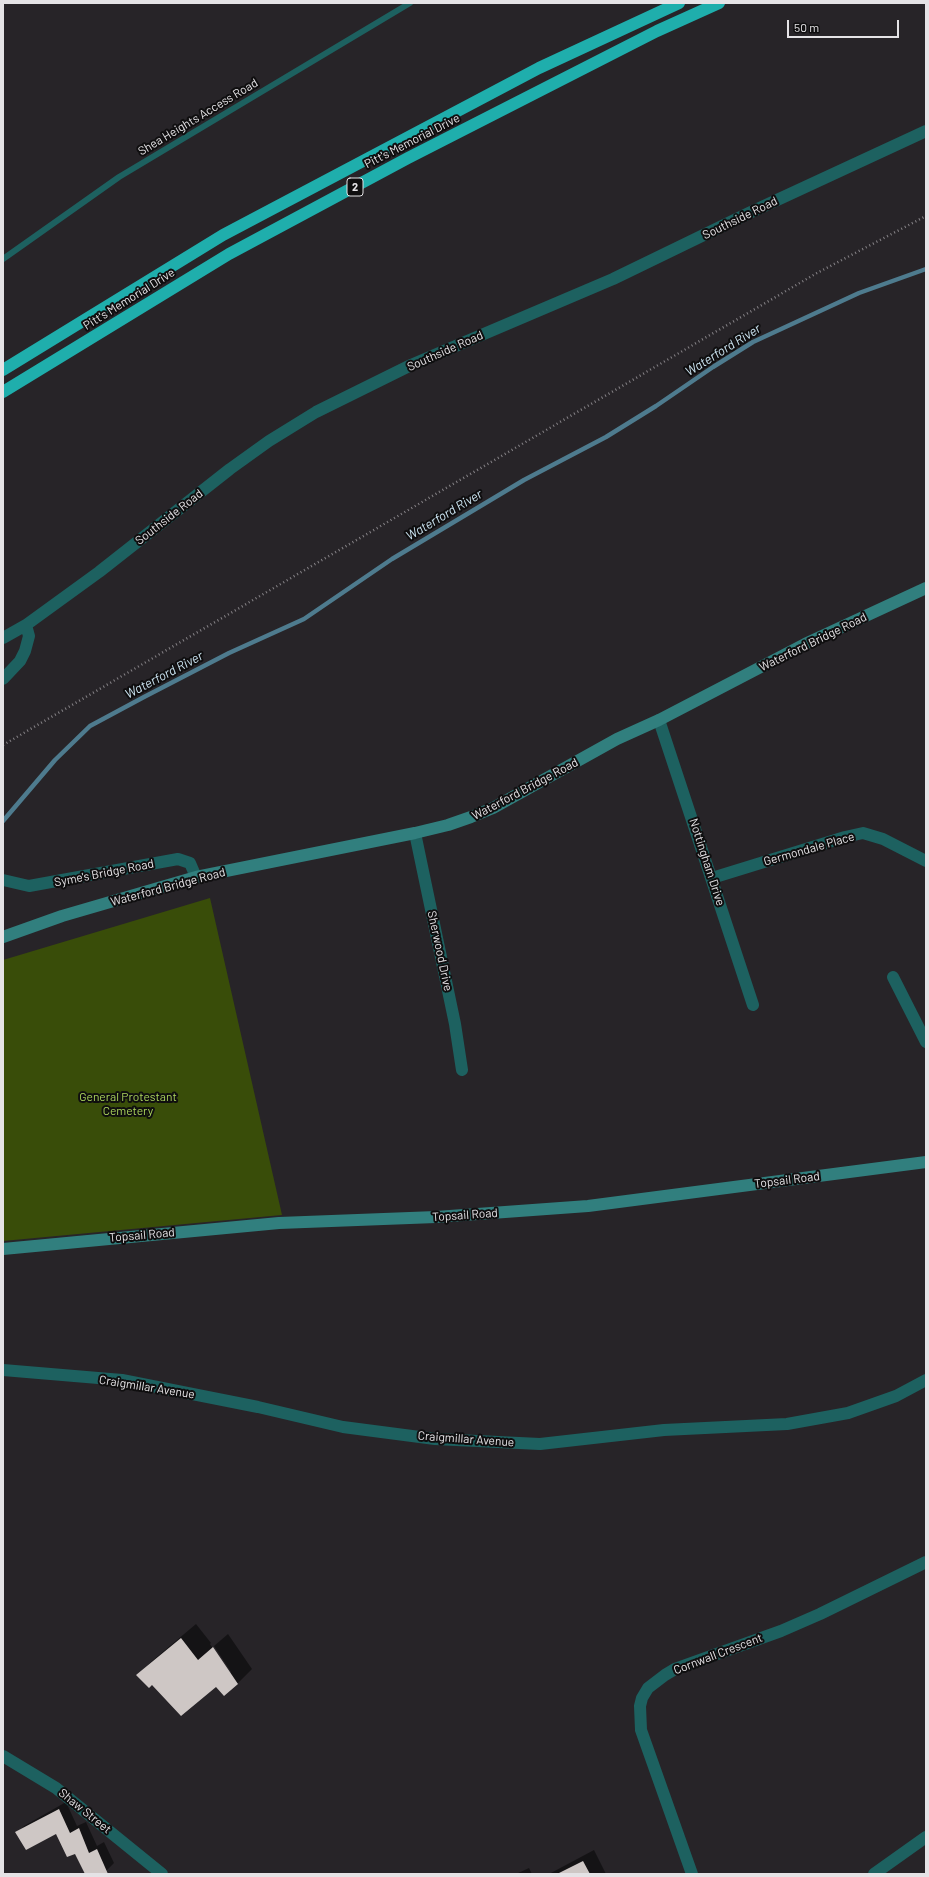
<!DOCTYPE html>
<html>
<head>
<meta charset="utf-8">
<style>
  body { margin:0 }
  #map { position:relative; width:929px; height:1877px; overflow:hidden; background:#272428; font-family:Barlow,sans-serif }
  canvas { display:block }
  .frame { position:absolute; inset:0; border:4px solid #e5e3e6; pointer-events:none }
  .scale { position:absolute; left:787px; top:20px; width:112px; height:18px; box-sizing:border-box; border:2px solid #e5e3e6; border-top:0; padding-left:5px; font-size:12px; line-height:14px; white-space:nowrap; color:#e5e3e6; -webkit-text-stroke:3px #0f0e0f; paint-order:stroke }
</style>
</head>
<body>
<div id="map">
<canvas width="929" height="1877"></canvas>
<div class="frame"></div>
<div class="scale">50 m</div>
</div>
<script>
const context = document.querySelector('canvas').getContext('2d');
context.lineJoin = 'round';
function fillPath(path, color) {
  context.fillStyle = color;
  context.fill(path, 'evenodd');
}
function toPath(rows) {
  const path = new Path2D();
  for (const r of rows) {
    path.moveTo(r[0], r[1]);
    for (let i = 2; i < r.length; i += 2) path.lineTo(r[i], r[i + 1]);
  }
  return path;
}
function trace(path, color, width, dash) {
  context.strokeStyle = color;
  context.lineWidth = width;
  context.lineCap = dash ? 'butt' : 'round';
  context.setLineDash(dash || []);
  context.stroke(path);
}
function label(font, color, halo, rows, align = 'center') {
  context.font = font + ' Barlow,sans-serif';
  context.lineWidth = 4;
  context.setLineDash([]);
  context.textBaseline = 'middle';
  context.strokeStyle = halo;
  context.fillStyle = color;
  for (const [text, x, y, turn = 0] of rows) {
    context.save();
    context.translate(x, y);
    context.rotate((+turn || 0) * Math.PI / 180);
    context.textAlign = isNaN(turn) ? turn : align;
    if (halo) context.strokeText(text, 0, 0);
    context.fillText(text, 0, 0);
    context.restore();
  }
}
fillPath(toPath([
  [210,898,282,1215,3,1241,3,960]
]), '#394d09');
fillPath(toPath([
  [196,1624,211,1643,210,1644,230,1674,231,1672,214,1646,228,1634,252,1669,238,1683,224,1694,216,1685,152,1684,138,1675,152,1661],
  [66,1802,77,1826,86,1822,97,1846,104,1842,114,1863,107,1870,99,1874,86,1874,75,1853,57,1832,17,1833,24,1826],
  [594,1850,606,1874,549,1874],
  [529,1868,532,1874,516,1874]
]), '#0007');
trace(toPath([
  [3,821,55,760,90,726,144,697,229,653,304,619,392,559,524,480,606,437,656,406,713,367,753,342,859,293,926,269]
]), '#4e7b8e', 4.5);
fillPath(toPath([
  [181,1638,198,1660,213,1647,238,1684,224,1696,216,1687,181,1716,152,1685,149,1688,136,1675],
  [59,1809,70,1833,79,1828,89,1853,97,1849,108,1874,85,1874,75,1854,67,1857,56,1834,26,1850,15,1832],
  [583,1861,590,1874,557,1874]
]), '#cec7c5');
trace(toPath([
  [3,745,817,273,926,216]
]), '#868387', 2.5, [1, 3]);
trace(toPath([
  [3,259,119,177,410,3]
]), '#1d6160', 6);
trace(toPath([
  [3,638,26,625,99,572,230,469,269,441,316,412,411,365,613,279,749,213,926,131],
  [3,679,20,661,25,651,29,636,26,625],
  [659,720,753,1005],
  [415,833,455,1024,462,1070],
  [712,878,845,837,863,833,883,839,926,861],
  [3,880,29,886,178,859,190,863,196,877],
  [893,977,926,1042],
  [3,1370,122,1380,258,1407,343,1427,435,1439,540,1444,664,1430,787,1424,848,1413,896,1396,926,1380],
  [3,1756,56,1788,162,1874],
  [692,1874,641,1730,640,1706,642,1698,648,1688,665,1675,675,1669,781,1631,820,1614,926,1562],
  [874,1874,926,1837]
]), '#1d6160', 12);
trace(toPath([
  [3,937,62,916,196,877,415,833,448,825,471,817,493,808,617,739,659,720,805,644,926,588],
  [3,1249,279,1223,436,1217,588,1206,926,1162]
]), '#317f7e', 12);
trace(toPath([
  [3,370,223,235,539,68,679,3],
  [3,392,229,254,408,158,657,31,719,3]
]), '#1faeac', 12);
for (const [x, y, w] of [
  [355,187,16]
]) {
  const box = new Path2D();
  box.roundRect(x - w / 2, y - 9, w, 18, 3);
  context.fillStyle = '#0f0e0f';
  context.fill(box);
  trace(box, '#e5e3e6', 1);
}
label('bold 11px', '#e5e3e6', null, [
  ["2",355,187]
]);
label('12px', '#e5e3e6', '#0f0e0f', [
  ["Shea Heights Access Road",198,117,-31],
  ["Pitt's Memorial Drive",412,141,-27],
  ["Southside Road",740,218,-26],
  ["Pitt's Memorial Drive",129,299,-32],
  ["Southside Road",445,351,-24],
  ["Southside Road",169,517,-38],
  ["Waterford Bridge Road",813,642,-26],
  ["Waterford Bridge Road",525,789,-28],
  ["Germondale Place",809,849,-16],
  ["Nottingham Drive",707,862,72],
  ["Syme's Bridge Road",104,873,-11],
  ["Waterford Bridge Road",168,887,-15],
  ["Sherwood Drive",440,951,78],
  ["Topsail Road",787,1180,-7],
  ["Topsail Road",465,1215,-4],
  ["Topsail Road",142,1235,-5],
  ["Craigmillar Avenue",147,1387,9],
  ["Craigmillar Avenue",466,1439,4],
  ["Cornwall Crescent",718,1654,-21],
  ["Shaw Street",85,1811,39]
]);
label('12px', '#abd45c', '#0f0e0f', [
  ["General Protestant",128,1097],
  ["Cemetery",128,1111]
]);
label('italic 13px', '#cbe3f0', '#0f0e0f', [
  ["Waterford River",723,350,-32],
  ["Waterford River",444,515,-31],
  ["Waterford River",164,675,-28]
]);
</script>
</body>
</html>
